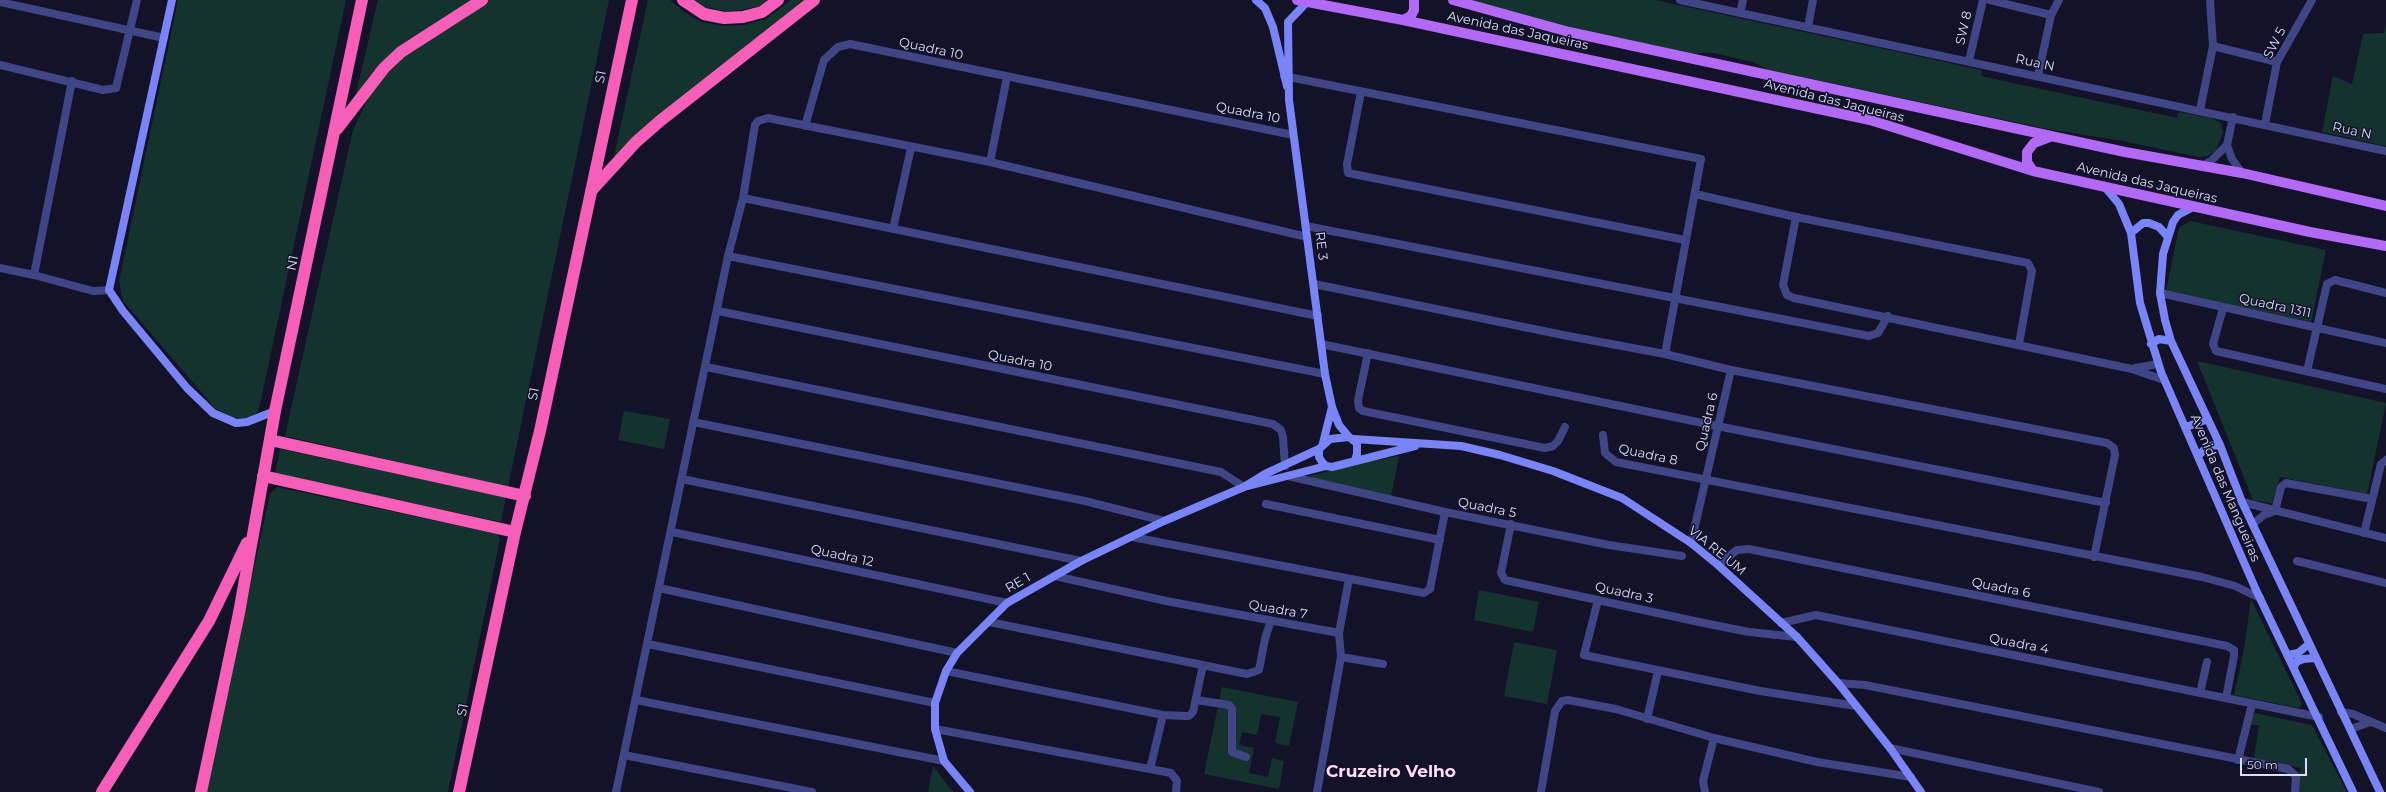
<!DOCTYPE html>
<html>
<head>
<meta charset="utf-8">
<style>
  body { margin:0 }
  #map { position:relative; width:2386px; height:792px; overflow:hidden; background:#131229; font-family:Montserrat,sans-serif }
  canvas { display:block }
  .scale { position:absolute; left:2240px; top:758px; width:67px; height:18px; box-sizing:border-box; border:2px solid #dcdcfd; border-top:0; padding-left:5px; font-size:12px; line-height:14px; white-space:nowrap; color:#dcdcfd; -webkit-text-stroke:3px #131229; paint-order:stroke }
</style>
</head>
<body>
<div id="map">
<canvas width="2386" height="792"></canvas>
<div class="scale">50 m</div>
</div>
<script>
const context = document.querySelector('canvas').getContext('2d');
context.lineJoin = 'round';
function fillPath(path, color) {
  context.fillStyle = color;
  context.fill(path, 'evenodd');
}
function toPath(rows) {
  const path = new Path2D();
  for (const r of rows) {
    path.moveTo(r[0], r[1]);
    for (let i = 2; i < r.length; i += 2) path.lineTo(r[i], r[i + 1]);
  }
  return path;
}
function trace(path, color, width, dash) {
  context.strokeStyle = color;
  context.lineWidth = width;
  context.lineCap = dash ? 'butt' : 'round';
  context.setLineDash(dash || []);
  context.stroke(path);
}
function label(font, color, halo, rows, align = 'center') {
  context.font = font + ' Montserrat,sans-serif';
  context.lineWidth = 3;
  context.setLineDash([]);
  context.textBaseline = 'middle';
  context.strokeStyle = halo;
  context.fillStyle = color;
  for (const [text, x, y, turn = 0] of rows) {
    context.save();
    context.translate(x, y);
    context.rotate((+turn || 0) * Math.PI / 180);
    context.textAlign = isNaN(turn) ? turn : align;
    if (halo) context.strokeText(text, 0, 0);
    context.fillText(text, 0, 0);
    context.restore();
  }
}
fillPath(toPath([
  [178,0,346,0,262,395,258,411,253,418,234,418,215,408,123,301,119,281],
  [378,0,475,0,383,61,368,78,354,102],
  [489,0,609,0,508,487,285,436,353,130,372,90,395,63],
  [648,0,670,0,684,12,701,22,724,26,744,25,766,19,791,0,806,0,613,161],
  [693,0,767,0,759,6,742,10,725,11,706,7],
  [1471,0,1655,0,1982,70,1981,76,2013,83,2177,118,2179,112,2210,118,2221,123,2223,132,2216,151,2207,156,2199,157,2123,141,2047,129,1770,70,1752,62,1714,53,1691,53,1576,29],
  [2386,23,2386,146,2322,132,2333,76,2352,84,2363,34,2384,33],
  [2190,221,2326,250,2311,322,2166,291,2179,228],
  [2197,361,2386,403,2367,494,2280,477,2272,503,2253,500],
  [624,411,670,419,664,449,618,440],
  [280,449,506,497,501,522,275,474],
  [1399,456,1391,497,1302,478,1357,464],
  [277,487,497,534,500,539,448,792,206,792,270,494],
  [1479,590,1539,602,1533,632,1474,620],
  [2251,599,2302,704,2299,708,2234,695,2244,649],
  [1514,642,1557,650,1547,704,1504,696],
  [1222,687,1298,702,1289,746,1275,743,1280,717,1261,714,1257,735,1242,732,1239,745,1254,748,1249,773,1268,777,1272,758,1284,761,1279,789,1204,774],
  [2254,713,2312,725,2347,792,2296,792,2301,768,2254,758,2259,725,2251,725],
  [933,766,953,792,928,792]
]), '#15332e');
trace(toPath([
  [1680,0,2386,151],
  [1990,0,2051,15],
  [2210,0,2213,46],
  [0,2,164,38],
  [1740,13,1743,0],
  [1808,27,1813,0],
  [1969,61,1983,0],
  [0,65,103,90,116,88,137,0],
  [1284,76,1701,159,1665,354],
  [2038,76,2051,15,2059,0],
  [1361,92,1347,164,1348,173,1685,240],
  [2200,110,2213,46,2277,62],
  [2233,117,2227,145,2232,159,2242,173],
  [2265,124,2277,62,2312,0],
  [805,126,824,60,838,47,850,44,1293,135],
  [990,162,1007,77],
  [2202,166,2211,161,2227,145],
  [1695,194,1796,217,2028,263,2032,271,2019,344],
  [743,198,1318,316],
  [1796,217,1783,285,1787,295,1794,298,2132,369,2164,380],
  [1306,226,1869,336,1878,333,1888,316],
  [893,229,911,148],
  [728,256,1325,374],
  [0,268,34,275,93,291,109,290],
  [34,275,72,81],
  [1314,284,1568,336,1665,354,1731,370,2107,443,2114,448,2115,455,2094,557],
  [2160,293,2386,343],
  [2223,308,2213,344,2216,351,2386,389],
  [718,311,1273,424,1281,430,1283,437,1285,466],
  [1321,344,1717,426,2106,503],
  [1368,353,1358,400,1359,408,1363,411,1545,448,1553,446,1558,441,1565,427],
  [706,367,1221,472,1244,487],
  [2135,368,2158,364],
  [2307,371,2327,284,2335,280,2386,293],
  [693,422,1085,501,1164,521],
  [1603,435,1605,453,1616,462,2202,577,2235,586,2260,598],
  [1288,476,1445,512,1609,545,1682,556],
  [682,479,1081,561],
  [2242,502,2386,538],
  [1266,504,1440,540],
  [2275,511,2281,487,2286,483,2372,499],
  [1511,524,1501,573,1505,580,1699,622,1749,632,1797,637],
  [2253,524,2264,515,2275,511],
  [672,532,1007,603],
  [2364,533,2381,464,2386,460],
  [1132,537,1424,593,1430,589,1445,512],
  [1691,543,1731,370],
  [2297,561,2386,583],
  [1718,565,1737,550,1749,549,2227,646,2234,650,2234,656,2226,698],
  [1055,576,1166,601,1339,633,1341,657,1317,792],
  [659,588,957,653],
  [1598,600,1584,655,1760,691,1856,706],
  [989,622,1247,674,1259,670,1265,639,1271,620],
  [1781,623,1816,615,2319,717],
  [1339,633,1349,579],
  [648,644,935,703],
  [1341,657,1383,664],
  [946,671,1163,715,1185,716,1189,716,1193,712,1203,665],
  [1838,683,1865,685,2288,769,2296,776,2295,792],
  [2200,693,2207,662],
  [636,700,944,761],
  [1196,700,1229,705,1232,709,1232,752,1246,757],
  [2341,712,2353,714,2386,728],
  [1647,719,1658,671],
  [935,729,1171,773,1177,781,1176,792],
  [2351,729,2370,722],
  [1890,748,2099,792],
  [624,755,812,792],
  [2238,760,2252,704],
  [1150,769,1163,715],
  [616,792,728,256,743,198,755,125,758,121,768,118,990,162,1307,237],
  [1541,792,1555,711,1562,701,1568,700,1616,709,1714,738,1817,762,1911,777],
  [1705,792,1703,781,1714,738]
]), '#404585', 8);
trace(toPath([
  [172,0,109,290,123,311,187,388,213,413,236,423,247,422,275,411],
  [1256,0,1265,8,1273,27,1287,86],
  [1307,2,1288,22,1289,100,1325,374,1332,407,1339,425,1349,437],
  [2104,186,2119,204,2131,233,2140,303,2161,372,2256,590,2353,792],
  [2193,207,2178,215,2173,222,2163,254,2160,293,2165,320,2171,341,2220,445,2242,502,2380,792],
  [2131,233,2143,223,2149,223,2159,227,2168,237],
  [2151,344,2159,339,2171,341],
  [2186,427,2208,419],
  [1354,439,1461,446,1500,455,1553,471,1622,498,1691,543,1718,565,1797,637,1838,683,1890,748,1921,792],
  [1323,443,1332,407],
  [2199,455,2208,446,2220,445],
  [1355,460,1357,454,1357,443,1349,437,1330,439,1319,449,1319,457,1322,462,1326,466,1332,467,1415,446],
  [1248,486,1326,466],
  [2288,655,2298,653,2309,644],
  [2294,667,2296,662,2303,659,2316,658],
  [970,792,944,761,935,729,935,703,946,671,957,653,1007,603,1081,561,1164,521,1244,487,1265,474,1319,449]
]), '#7984f7', 8);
trace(toPath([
  [1297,0,1403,20,1870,120,2033,171,2310,232,2386,246],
  [1453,0,1569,32,2125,152,2242,173,2386,206],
  [1403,20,1411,16,1414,10,1414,0],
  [2033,171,2027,162,2027,152,2034,143,2052,136]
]), '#b26af6', 10);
trace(toPath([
  [683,0,704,14,724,18,743,17,762,12,778,0],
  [337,129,384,68,401,52,482,0],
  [591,191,636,142,660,121,814,0],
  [270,440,525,496],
  [263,476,515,532],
  [102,792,209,621,247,543],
  [201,792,239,613,275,411,362,0],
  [459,792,515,532,540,431,632,0]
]), '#f65eb8', 12);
label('13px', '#dcdcfd', '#131229', [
  ["SW 8",1964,28,-77],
  ["Avenida das Jaqueiras",1518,31,12],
  ["SW 5",2275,43,-63],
  ["Quadra 10",931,49,12],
  ["Rua N",2035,63,12],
  ["S1",601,77,-78],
  ["Avenida das Jaqueiras",1834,101,14],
  ["Quadra 10",1248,113,11],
  ["Rua N",2352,131,12],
  ["Avenida das Jaqueiras",2147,183,13],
  ["RE 3",1321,246,83],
  ["N1",293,263,-78],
  ["Quadra 1311",2275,306,12],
  ["Quadra 10",1020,361,11],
  ["S1",534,394,-78],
  ["Quadra 6",1707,422,-77],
  ["Quadra 8",1648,455,12],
  ["Avenida das Mangueiras",2225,488,67],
  ["Quadra 5",1487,508,11],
  ["VIA RE UM",1717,551,39],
  ["Quadra 12",842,556,12],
  ["RE 1",1018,583,-30],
  ["Quadra 6",2001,588,11],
  ["Quadra 3",1624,593,12],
  ["Quadra 7",1278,610,10],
  ["Quadra 4",2019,644,11],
  ["S1",463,710,-78]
]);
label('bold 17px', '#fddef5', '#131229', [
  ["Cruzeiro Velho",1391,772]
]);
</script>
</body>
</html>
